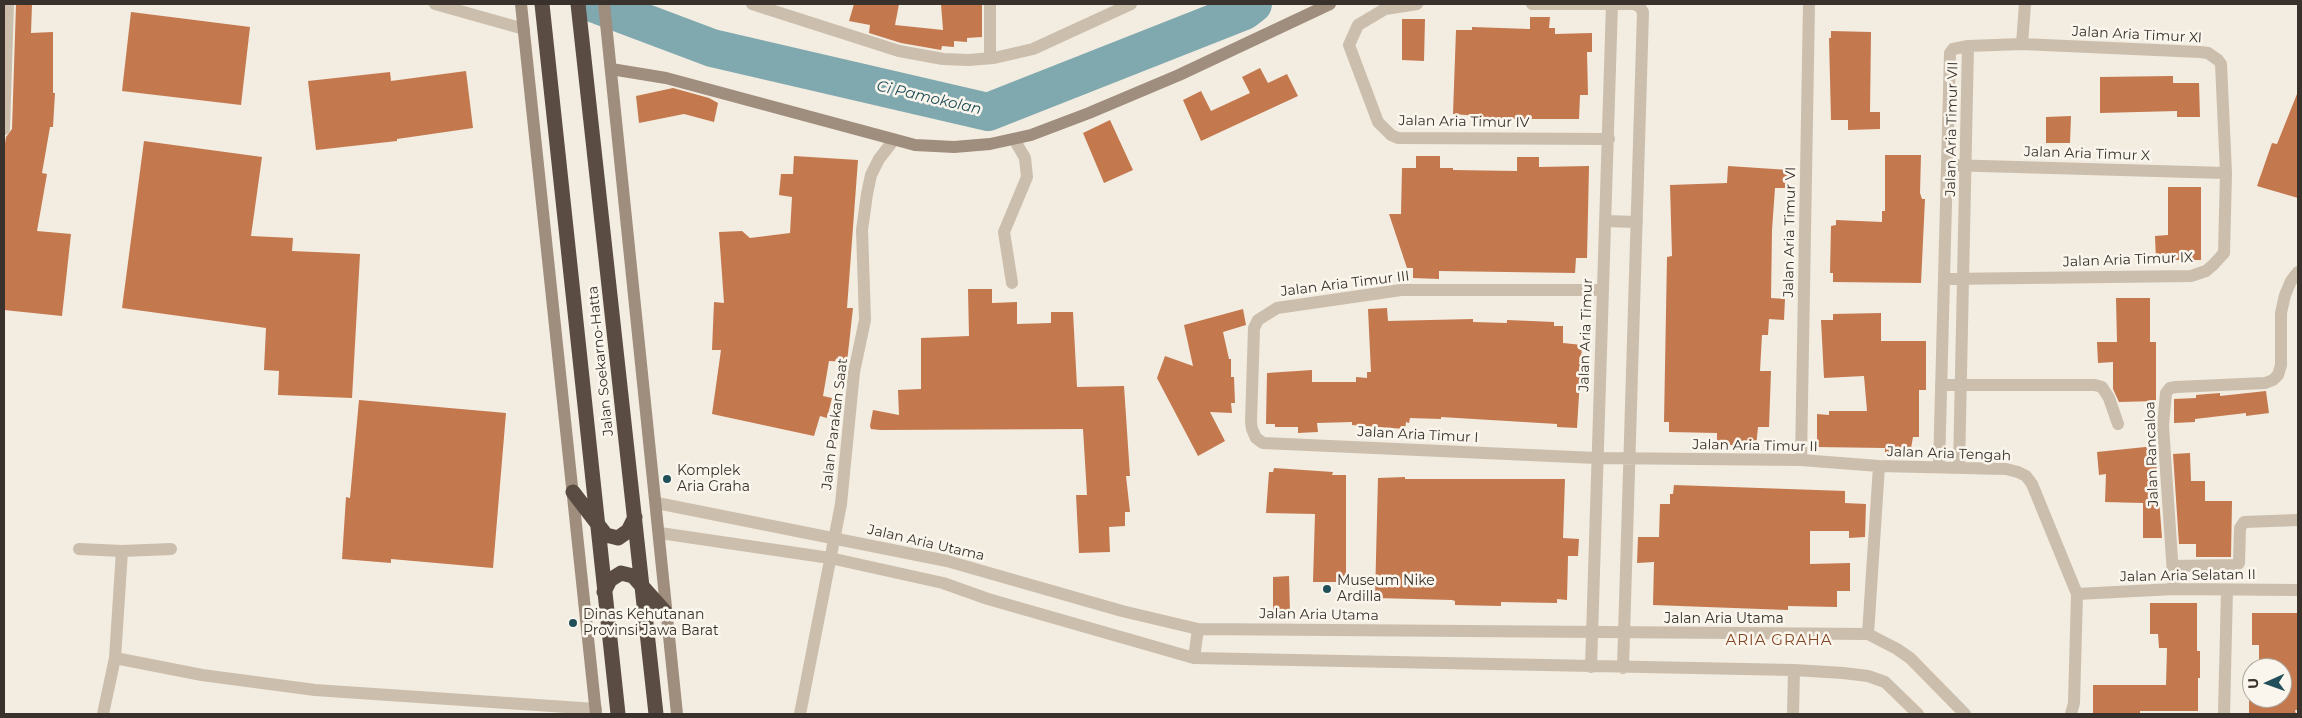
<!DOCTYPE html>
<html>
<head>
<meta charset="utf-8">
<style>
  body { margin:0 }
  #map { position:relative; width:2302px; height:718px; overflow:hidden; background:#f3ece0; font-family:Montserrat,sans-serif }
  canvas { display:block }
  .frame { position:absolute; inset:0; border:5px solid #39312b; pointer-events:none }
  .north { position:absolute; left:2242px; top:658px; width:50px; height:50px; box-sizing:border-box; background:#faf6ed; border:1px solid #ada79f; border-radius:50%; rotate:268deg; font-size:14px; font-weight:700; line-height:20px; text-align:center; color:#39312b }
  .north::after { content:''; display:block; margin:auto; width:18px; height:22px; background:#21505a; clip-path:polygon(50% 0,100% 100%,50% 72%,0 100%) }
</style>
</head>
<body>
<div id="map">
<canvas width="2302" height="718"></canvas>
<div class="frame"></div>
<div class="north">U</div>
</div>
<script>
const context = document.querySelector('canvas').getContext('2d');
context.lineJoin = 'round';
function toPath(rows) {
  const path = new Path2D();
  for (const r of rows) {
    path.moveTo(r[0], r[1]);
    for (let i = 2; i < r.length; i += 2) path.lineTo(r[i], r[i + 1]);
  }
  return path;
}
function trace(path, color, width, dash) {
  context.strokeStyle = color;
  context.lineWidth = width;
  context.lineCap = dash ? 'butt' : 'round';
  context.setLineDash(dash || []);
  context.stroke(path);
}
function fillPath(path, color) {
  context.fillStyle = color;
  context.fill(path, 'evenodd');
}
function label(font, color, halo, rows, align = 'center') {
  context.font = font + ' Montserrat,sans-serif';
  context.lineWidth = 5;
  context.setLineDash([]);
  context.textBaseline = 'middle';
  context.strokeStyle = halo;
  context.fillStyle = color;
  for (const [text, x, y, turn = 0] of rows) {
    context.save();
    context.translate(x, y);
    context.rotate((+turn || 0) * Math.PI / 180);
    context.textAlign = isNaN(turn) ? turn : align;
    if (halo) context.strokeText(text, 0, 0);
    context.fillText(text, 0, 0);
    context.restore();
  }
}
trace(toPath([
  [595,4,712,48,988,112,1244,11,1253,4]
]), '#80a8af', 38);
fillPath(toPath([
  [16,4,32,4,31,33,53,32,53,93,55,93,53,127,50,127,42,173,47,174,37,231,71,234,62,316,4,310,4,150,6,137,12,129],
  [854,4,899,4,895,25,943,30,941,4,982,4,982,37,967,38,967,42,954,41,954,47,942,46,941,50,901,43,869,33,870,25,849,21],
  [131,12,250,27,241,105,122,91],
  [1530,17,1550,17,1549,28,1555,28,1555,34,1592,33,1592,52,1587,52,1588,95,1580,95,1579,119,1479,119,1479,116,1453,114,1456,30,1472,30,1472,27,1530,29],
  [1402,19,1425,19,1424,61,1402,60],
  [1831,31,1871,32,1870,112,1880,112,1880,129,1848,130,1848,120,1831,120,1829,38,1831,38],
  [1260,68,1268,83,1287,74,1298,96,1201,141,1183,100,1201,91,1211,111,1250,93,1242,77],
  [466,71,473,128,397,139,397,141,316,150,308,81,390,72,391,81],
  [2173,76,2173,83,2199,83,2200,117,2177,117,2177,111,2100,113,2100,77],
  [673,88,709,98,718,103,714,122,684,114,639,123,636,96],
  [2297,94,2298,94,2298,198,2257,186,2272,143,2277,144],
  [2071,116,2070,143,2046,143,2046,117],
  [1110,120,1133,170,1104,183,1083,133],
  [144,141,262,157,251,236,293,238,292,251,360,254,352,398,278,395,279,371,264,370,266,328,122,308],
  [1885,155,1921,155,1920,193,1922,199,1925,199,1921,283,1833,282,1833,273,1830,273,1831,226,1836,225,1836,220,1882,222,1882,211,1885,211],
  [794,156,858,160,847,308,853,308,847,362,829,361,823,396,832,398,827,418,820,416,814,436,712,414,721,350,712,350,714,302,724,303,719,232,742,231,750,238,790,233,792,197,779,195,781,174,793,174],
  [1416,156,1440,156,1440,168,1453,168,1453,170,1517,171,1517,157,1539,157,1539,167,1589,166,1587,258,1576,258,1575,273,1439,271,1439,279,1413,278,1413,268,1407,268,1389,214,1401,214,1402,168,1416,168],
  [1728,166,1789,170,1787,188,1775,188,1772,230,1771,298,1785,299,1784,320,1769,319,1768,335,1762,335,1760,371,1771,371,1769,427,1758,427,1756,447,1717,444,1717,433,1669,432,1669,422,1664,422,1667,257,1672,256,1670,185,1727,183],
  [2168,187,2201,187,2201,260,2156,260,2155,236,2168,235],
  [968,289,992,289,992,303,1017,302,1017,324,1051,323,1051,312,1073,312,1077,387,1124,386,1130,476,1126,476,1130,512,1125,512,1125,526,1109,527,1110,552,1079,553,1076,495,1087,495,1083,429,880,430,871,429,870,426,873,410,899,415,898,390,921,389,921,338,969,336],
  [2116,298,2150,298,2150,342,2156,342,2156,401,2119,402,2113,389,2113,362,2098,363,2097,342,2117,342],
  [1387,308,1388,321,1473,319,1473,322,1507,323,1507,320,1554,322,1554,326,1563,326,1563,343,1582,345,1577,428,1557,427,1557,424,1441,417,1441,419,1410,418,1409,423,1406,422,1405,429,1352,425,1352,422,1317,423,1318,432,1298,433,1298,427,1275,427,1275,424,1266,424,1267,373,1312,370,1312,382,1356,382,1356,377,1367,378,1367,372,1371,372,1368,309],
  [1243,309,1246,325,1223,332,1229,359,1231,359,1231,377,1234,377,1235,403,1231,403,1232,413,1210,412,1225,441,1198,456,1157,378,1165,356,1193,366,1184,325],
  [1881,313,1881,341,1926,341,1926,390,1919,390,1919,437,1913,437,1910,454,1885,454,1885,448,1817,447,1817,414,1829,415,1829,411,1867,411,1864,376,1824,378,1821,320,1833,320,1833,314],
  [2266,391,2269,413,2246,416,2246,413,2195,419,2195,422,2174,423,2174,399,2196,398,2196,395,2207,394,2220,393,2220,396],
  [359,400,506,413,493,568,391,559,391,563,342,559,346,497,350,498],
  [2155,446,2162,538,2143,538,2143,503,2105,502,2106,474,2099,475,2097,452],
  [2190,453,2191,481,2205,481,2205,501,2232,501,2231,557,2196,557,2196,544,2179,544,2173,454],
  [1274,468,1333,472,1332,475,1346,475,1346,582,1313,582,1315,514,1266,513,1269,472,1273,472],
  [1405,477,1405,479,1565,479,1563,538,1579,539,1578,556,1568,556,1567,600,1557,599,1557,603,1501,602,1501,606,1455,605,1455,601,1452,600,1375,598,1378,478],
  [1674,485,1845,491,1845,503,1866,504,1865,537,1849,538,1849,531,1810,531,1810,564,1850,563,1850,591,1837,591,1837,607,1788,606,1788,610,1653,605,1654,562,1637,563,1638,537,1659,537,1660,504,1670,504,1670,494,1673,494],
  [1289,576,1290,611,1273,611,1273,577],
  [2150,603,2197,603,2197,651,2200,651,2200,678,2198,678,2198,711,2140,711,2140,714,2093,714,2093,685,2166,685,2167,648,2159,648,2158,634,2150,634],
  [2252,613,2298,613,2298,710,2295,710,2296,714,2249,714,2249,684,2252,684,2252,698,2282,698,2282,668,2259,668,2259,645,2252,645]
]), '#c3784e');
trace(toPath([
  [435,4,524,29],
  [752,4,899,51,943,59,968,60,994,58,1033,49,1131,4],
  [1417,4,1385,9,1358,25,1349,45,1378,122,1391,135,1398,138,1609,139],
  [1532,4,1634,4,1640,7,1643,12,1623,668],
  [2022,44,2025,4],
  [990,58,990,4],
  [4,129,8,4],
  [1947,165,2226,173],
  [1606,221,1637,222],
  [1012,283,1004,232,1027,177,1025,158,1014,139],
  [1602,290,1401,290,1277,308,1258,320,1254,328,1251,422,1252,429,1256,438,1263,443,1596,458,1801,460,1879,466,2006,469,2018,472,2026,476,2032,484,2077,594,2074,703,2071,714],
  [1941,385,2095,385,2102,387,2109,398,2118,424],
  [1801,460,1809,4],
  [1939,467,1950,53,1953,49,1968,46,2022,44,2200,52,2208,53,2218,60,2221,64,2226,173,2224,253,2213,265,2206,271,2191,276,1944,279],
  [1959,467,1968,46],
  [657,503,947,561,1122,611,1198,629,1868,634,1897,649,1910,658,1965,714],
  [660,533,830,558,943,583,988,599,1194,658,1794,670,1843,673,1868,676,1885,682,1918,714],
  [79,549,122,551],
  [2173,566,2237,565,2239,563,2240,528,2244,522,2298,520],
  [2174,589,2163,426,2166,393,2170,388,2176,387,2265,383,2273,380,2278,375,2281,365,2281,313,2285,295,2291,281,2298,272],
  [2077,594,2174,589,2298,590],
  [1868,634,1879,466],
  [115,658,202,675,315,690,596,709],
  [1194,658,1198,629],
  [1591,667,1612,4],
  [103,714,115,658,122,551,171,549],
  [800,714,841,504,854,372,865,320,862,230,867,194,871,175,879,159,893,141],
  [1793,714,1794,670],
  [2224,714,2227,590]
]), '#cbbeac', 12);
trace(toPath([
  [521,4,596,714],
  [604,4,677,714],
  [611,69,666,78,915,145,954,147,990,144,1031,135,1089,113,1179,75,1330,4]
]), '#9f8d7d', 12);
trace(toPath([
  [542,4,618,714],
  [578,4,656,714],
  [573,492,606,535,618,538,628,531,635,517],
  [604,592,610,580,621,573,633,576,666,613]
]), '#5a4c42', 15);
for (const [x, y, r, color] of [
  [667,479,5,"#21505a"],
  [1327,589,5,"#21505a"],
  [573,623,5,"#21505a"]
]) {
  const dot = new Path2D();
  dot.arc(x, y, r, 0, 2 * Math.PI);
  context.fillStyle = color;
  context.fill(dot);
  trace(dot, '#faf6ed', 2);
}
label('14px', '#39312b', '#faf6ed', [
  ["Jalan Aria Timur XI",2137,35,3],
  ["Jalan Aria Timur IV",1464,122,1],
  ["Jalan Aria Timur VII",1952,129,-89],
  ["Jalan Aria Timur X",2087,154,2],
  ["Jalan Aria Timur VI",1790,232,-89],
  ["Jalan Aria Timur IX",2128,260,-2],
  ["Jalan Aria Timur III",1345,284,-7],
  ["Jalan Aria Timur",1586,335,-88],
  ["Jalan Soekarno-Hatta",601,361,-96],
  ["Jalan Parakan Saat",835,424,-83],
  ["Jalan Aria Timur I",1418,435,3],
  ["Jalan Aria Timur II",1755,446,1],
  ["Jalan Aria Tengah",1949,454,2],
  ["Jalan Rancaloa",2152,454,-92],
  ["Jalan Aria Utama",926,543,13],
  ["Jalan Aria Selatan II",2188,576,-1],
  ["Jalan Aria Utama",1319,615,1],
  ["Jalan Aria Utama",1724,619]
]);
label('14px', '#39312b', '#faf6ed', [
  ["Komplek",677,471],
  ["Aria Graha",677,487],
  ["Museum Nike",1337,581],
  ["Ardilla",1337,597],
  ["Dinas Kehutanan",583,615],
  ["Provinsi Jawa Barat",583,631]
], 'left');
label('italic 15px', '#21505a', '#faf6ed', [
  ["Ci Pamokolan",929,98,13]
]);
context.letterSpacing = '1px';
label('15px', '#864826', '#faf6ed', [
  ["ARIA GRAHA",1779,641]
]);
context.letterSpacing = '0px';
</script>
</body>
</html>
